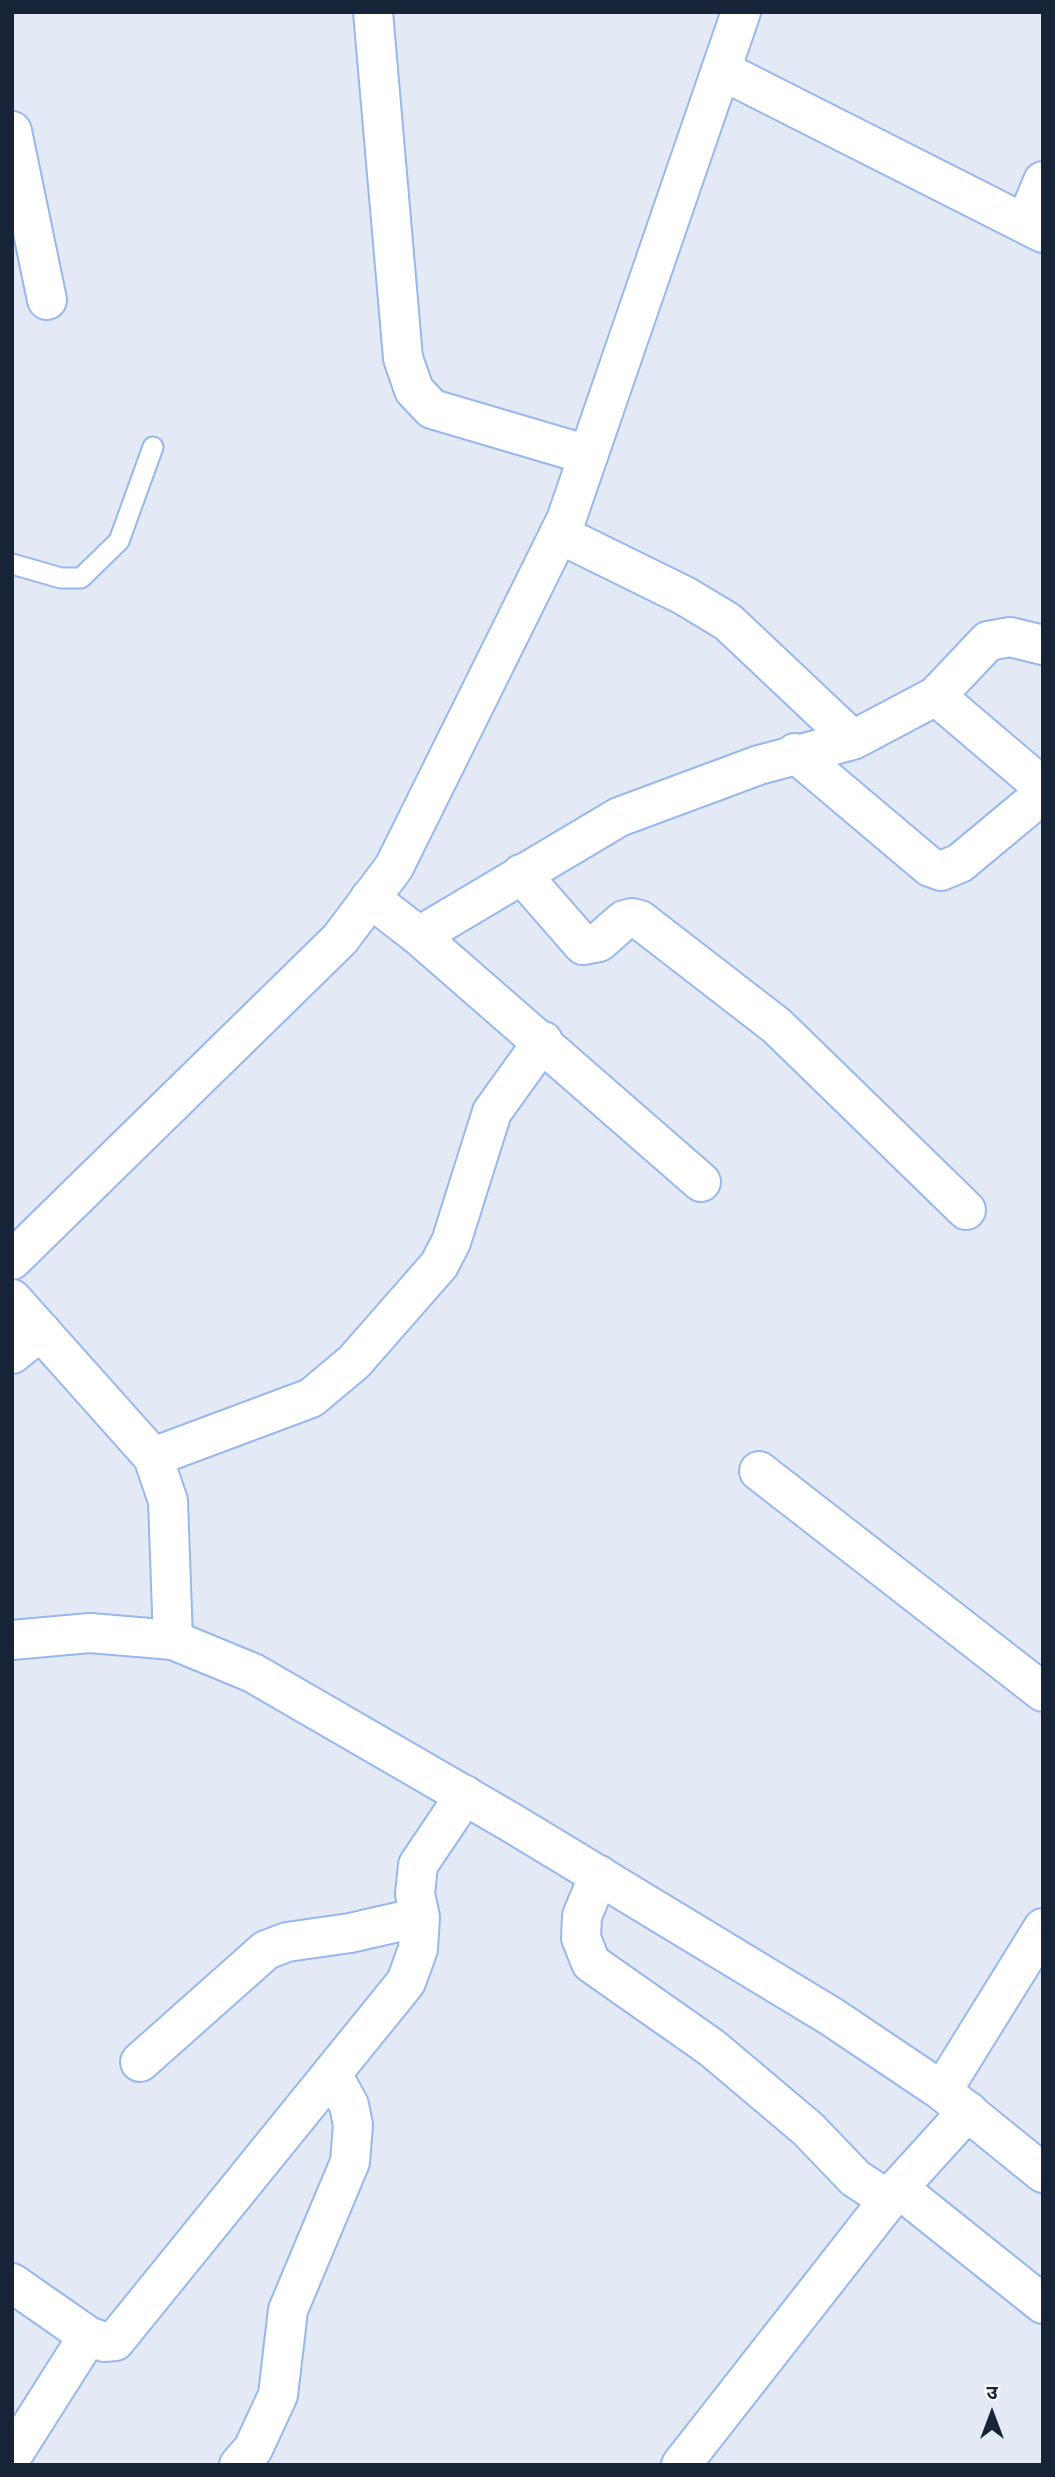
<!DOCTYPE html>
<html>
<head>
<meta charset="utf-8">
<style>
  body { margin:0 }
  #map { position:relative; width:1055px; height:2477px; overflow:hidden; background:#e4eaf5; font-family:"Fira Sans Condensed","Noto Sans Devanagari",sans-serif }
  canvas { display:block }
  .frame { position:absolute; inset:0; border:14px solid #172337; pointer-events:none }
  .north { position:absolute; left:957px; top:2379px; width:70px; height:70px; -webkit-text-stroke:5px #f7f7f7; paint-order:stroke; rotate:0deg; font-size:19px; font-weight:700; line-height:28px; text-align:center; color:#172337 }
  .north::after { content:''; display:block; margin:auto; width:24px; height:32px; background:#172337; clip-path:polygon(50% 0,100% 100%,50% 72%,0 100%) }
</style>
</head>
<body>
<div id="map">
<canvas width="1055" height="2477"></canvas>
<div class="frame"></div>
<div class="north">उ</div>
</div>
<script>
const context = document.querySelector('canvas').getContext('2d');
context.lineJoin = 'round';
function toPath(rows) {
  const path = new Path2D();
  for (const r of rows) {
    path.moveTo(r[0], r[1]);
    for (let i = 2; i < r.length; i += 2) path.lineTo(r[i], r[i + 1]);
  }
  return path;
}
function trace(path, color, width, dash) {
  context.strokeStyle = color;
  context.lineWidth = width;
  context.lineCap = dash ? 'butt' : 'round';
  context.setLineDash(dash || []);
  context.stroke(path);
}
const service = toPath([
  [12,564,61,578,81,578,119,541,153,447]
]);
const minor = toPath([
  [373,12,403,358,414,390,432,409,588,455],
  [721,70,1043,233],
  [12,131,47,300],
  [1025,224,1043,181],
  [559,534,685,596,728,622,853,740],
  [936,696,1043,787],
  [795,753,930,867,941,871,960,863,1043,794],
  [521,874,583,945,599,942,624,920,632,918,640,920,777,1026,966,1210],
  [370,898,419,936,619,817,759,765,853,740,936,696,988,641,1010,637,1043,645],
  [419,936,701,1182],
  [12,1354,41,1331],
  [153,1457,311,1398,354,1362,439,1265,451,1242,492,1112,543,1041],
  [759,1471,1043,1692],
  [599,1875,582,1916,581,1938,591,1963,712,2048,808,2129,855,2178,888,2200],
  [140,2062,266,1950,287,1942,350,1933,420,1917],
  [942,2091,1043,1928],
  [898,2188,1043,2304],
  [12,2283,88,2336,104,2342,115,2341,406,1982,418,1949,420,1917,415,1894,418,1865,465,1795],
  [12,2456,88,2336],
  [239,2465,253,2449,278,2395,288,2310,350,2162,353,2125,349,2105,332,2074]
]);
const tertiary = toPath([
  [12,1260,340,939,394,867,566,520,741,12],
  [12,1299,153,1457,168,1501,173,1640],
  [681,2465,898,2188,968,2111]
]);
const secondary = toPath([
  [12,1640,90,1633,173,1640,253,1673,512,1823,832,2017,942,2091,1043,2173]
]);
trace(service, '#98b7ec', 23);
trace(minor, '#98b7ec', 42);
trace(tertiary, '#98b7ec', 42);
trace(secondary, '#98b7ec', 42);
trace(service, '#fff', 19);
trace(minor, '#fff', 38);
trace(tertiary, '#fff', 38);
trace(secondary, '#fff', 38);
</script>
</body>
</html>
